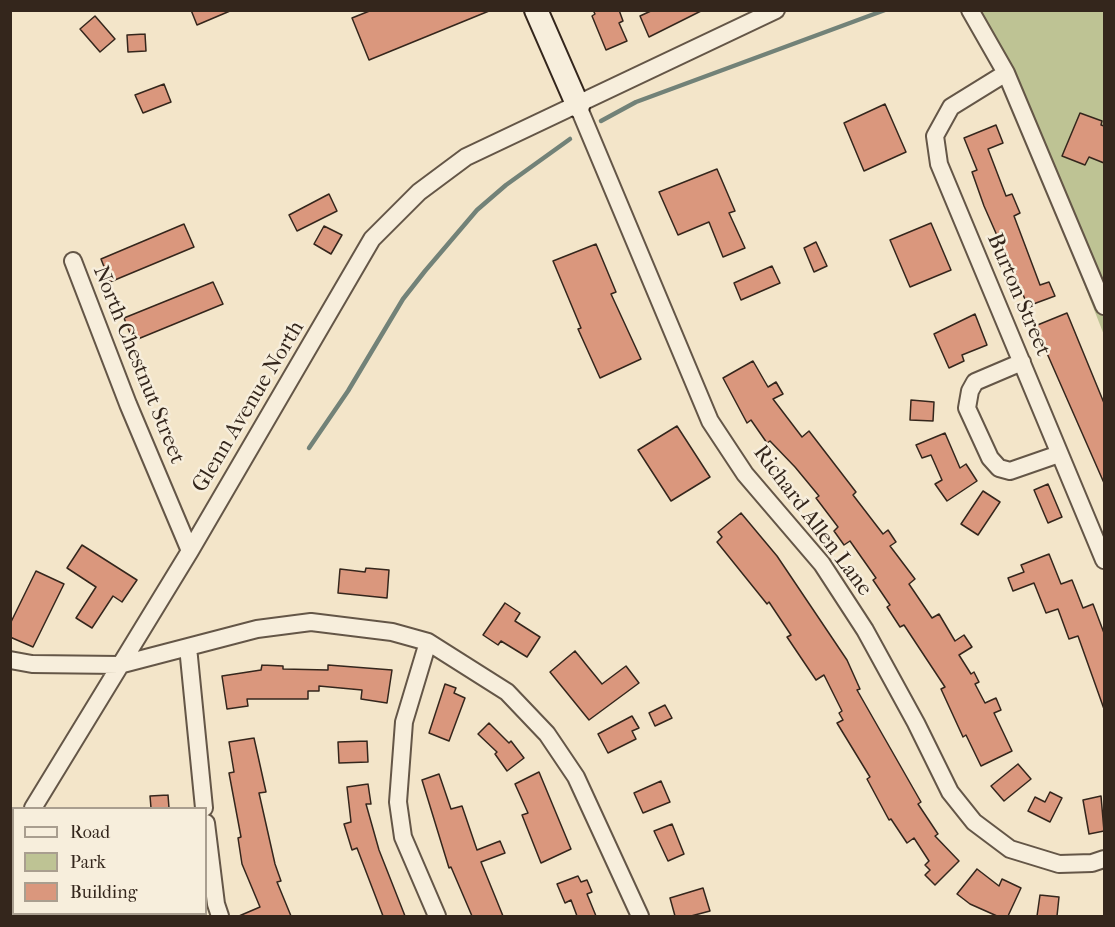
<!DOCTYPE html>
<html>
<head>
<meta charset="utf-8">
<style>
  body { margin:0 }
  #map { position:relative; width:1115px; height:927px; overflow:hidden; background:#f3e5c9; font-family:"IM FELL French Canon",serif }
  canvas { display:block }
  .frame { position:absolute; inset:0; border:12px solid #34261c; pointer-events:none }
  .legend { position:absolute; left:12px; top:807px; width:195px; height:108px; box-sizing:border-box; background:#f7eedc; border:2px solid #a99e8f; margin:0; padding:8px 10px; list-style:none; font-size:18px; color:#34261c }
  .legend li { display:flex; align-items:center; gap:12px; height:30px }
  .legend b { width:30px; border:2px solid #a99e8f }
</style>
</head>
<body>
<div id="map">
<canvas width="1115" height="927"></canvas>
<div class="frame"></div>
<ul class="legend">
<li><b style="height:8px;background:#f7eedc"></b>Road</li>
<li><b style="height:16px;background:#bec394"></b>Park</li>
<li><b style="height:16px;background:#da977d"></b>Building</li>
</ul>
</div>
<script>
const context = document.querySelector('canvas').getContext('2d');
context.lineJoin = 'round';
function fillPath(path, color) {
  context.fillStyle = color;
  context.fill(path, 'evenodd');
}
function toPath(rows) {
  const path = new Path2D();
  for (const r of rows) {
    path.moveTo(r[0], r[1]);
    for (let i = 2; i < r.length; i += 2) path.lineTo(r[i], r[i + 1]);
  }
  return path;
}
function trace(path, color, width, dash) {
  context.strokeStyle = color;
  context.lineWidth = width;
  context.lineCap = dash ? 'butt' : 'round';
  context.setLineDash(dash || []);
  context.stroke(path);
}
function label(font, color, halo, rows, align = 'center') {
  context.font = font + ' "IM FELL French Canon",serif';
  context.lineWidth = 5;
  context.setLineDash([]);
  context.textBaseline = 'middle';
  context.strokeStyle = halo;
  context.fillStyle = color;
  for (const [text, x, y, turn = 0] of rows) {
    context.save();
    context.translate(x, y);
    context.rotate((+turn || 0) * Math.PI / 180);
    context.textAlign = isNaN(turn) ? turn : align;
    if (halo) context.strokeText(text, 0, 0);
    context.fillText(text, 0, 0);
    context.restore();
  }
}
fillPath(toPath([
  [977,11,1104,11,1104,335]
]), '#bec394');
trace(toPath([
  [601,121,636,102,885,10],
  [309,448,348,391,403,299,425,271,477,210,506,185,570,139]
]), '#728278', 4.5);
const building = toPath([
  [191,10,230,10,230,11,197,25,191,10],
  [372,10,489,10,489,11,369,60,352,18,372,10],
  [593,10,619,10,623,21,619,23,627,41,606,50,592,16,595,14,593,10],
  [653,10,703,10,649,37,640,16,653,10],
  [95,16,115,39,100,52,80,29,95,16],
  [145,34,146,51,128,52,127,35,145,34],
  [164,84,171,102,143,113,135,95,164,84],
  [885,104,906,152,864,171,844,123,885,104],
  [1080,113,1102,121,1101,125,1104,126,1104,163,1089,157,1085,165,1062,156,1080,113],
  [996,125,1003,143,988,149,1006,196,1012,194,1020,213,1014,216,1040,285,1049,282,1055,296,1028,306,984,206,972,172,977,170,964,138,996,125],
  [717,169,735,211,729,213,745,248,723,257,709,222,678,235,659,192,717,169],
  [329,194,337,211,297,231,289,215,329,194],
  [931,223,951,270,910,287,890,240,931,223],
  [184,224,194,247,110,282,101,259,184,224],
  [324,226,342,235,331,254,314,244,324,226],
  [816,242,827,266,814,272,804,248,816,242],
  [596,244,616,292,611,294,641,359,600,378,578,329,581,328,553,261,596,244],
  [772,266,780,283,741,300,734,283,772,266],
  [213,282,223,304,133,341,124,318,213,282],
  [1067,313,1104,403,1104,483,1035,326,1067,313],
  [975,314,987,345,962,355,964,361,949,368,934,334,975,314],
  [753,361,768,387,776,382,783,394,773,399,802,437,809,431,856,492,853,495,883,534,888,530,896,542,890,546,915,579,909,584,932,618,939,614,955,641,964,635,972,647,959,655,971,674,974,672,979,682,975,684,985,703,996,698,1001,710,994,713,1012,751,981,766,966,735,963,737,941,689,945,687,904,625,900,627,887,607,890,605,873,580,876,578,850,541,844,545,834,531,838,527,816,498,819,496,795,467,770,441,767,443,751,420,747,423,723,378,753,361],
  [911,400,934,402,933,421,910,420,911,400],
  [677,426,710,477,671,501,638,450,677,426],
  [945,433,960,468,966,464,977,481,947,501,935,484,942,480,931,455,922,458,916,445,945,433],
  [1048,484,1062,517,1048,523,1034,490,1048,484],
  [983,491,1000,502,978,535,961,524,983,491],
  [741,513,777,556,847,660,860,689,857,690,921,802,918,804,938,834,935,836,959,861,935,885,925,875,930,870,925,865,929,861,914,838,907,843,891,819,889,820,867,779,870,777,837,723,843,720,839,713,842,711,824,675,816,680,787,637,791,635,769,602,767,604,717,542,722,537,718,532,741,513],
  [82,545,137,580,122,602,113,596,92,628,76,618,96,587,67,568,82,545],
  [1049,554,1061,584,1072,580,1083,608,1093,604,1104,633,1104,709,1078,636,1069,639,1058,609,1046,613,1034,583,1013,591,1008,578,1024,572,1021,565,1049,554],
  [366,568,389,570,387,598,338,593,340,569,365,572,366,568],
  [36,571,64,584,33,647,10,637,10,624,36,571],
  [505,603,520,613,515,621,540,637,527,657,501,641,498,645,483,635,505,603],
  [575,651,602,684,626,666,639,683,589,720,550,672,575,651],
  [262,665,283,666,283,669,328,670,328,665,392,670,387,703,361,699,362,690,319,686,319,691,308,691,308,699,247,699,248,706,227,709,222,676,261,670,262,665],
  [445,684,456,688,454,693,465,698,449,741,429,733,445,684],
  [665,705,672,718,655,726,649,713,665,705],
  [632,716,639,728,632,731,636,739,608,753,598,734,632,716],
  [489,723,509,743,511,741,524,758,507,771,495,754,497,752,478,734,489,723],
  [254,738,266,792,259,793,275,864,281,881,277,882,291,916,239,916,260,907,242,864,238,838,241,837,229,773,234,772,229,742,254,738],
  [367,741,368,762,339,763,338,742,367,741],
  [1018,764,1031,779,1004,801,991,786,1018,764],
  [539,772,571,849,541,863,522,815,528,813,515,784,539,772],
  [439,774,451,809,462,806,477,850,500,841,505,853,481,862,503,916,472,916,451,867,449,868,422,780,439,774],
  [661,781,670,802,643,813,634,793,661,781],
  [368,784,371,804,366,804,379,850,405,916,383,916,357,848,352,850,344,824,351,822,347,787,368,784],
  [1050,792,1062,798,1050,822,1028,811,1035,797,1045,802,1050,792],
  [168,795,169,808,151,808,150,796,168,795],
  [1101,796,1104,831,1089,834,1083,800,1101,796],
  [672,824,684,854,668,861,654,831,672,824],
  [977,869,999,886,1002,879,1021,888,1008,916,997,916,970,904,957,894,977,869],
  [578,876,581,882,587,880,592,892,587,894,596,916,577,916,571,900,565,903,557,884,578,876],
  [703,888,710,911,691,916,675,916,670,898,703,888],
  [1040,895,1059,897,1057,916,1037,916,1040,895]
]);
fillPath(building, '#da977d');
trace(building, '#34261c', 1.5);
const street = toPath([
  [970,10,1006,73,1104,306],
  [1006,73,951,107,935,136,939,164,1104,560],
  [578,106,710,421,745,474,822,564,865,630,916,723,950,792,974,822,1010,849,1059,864,1092,863,1104,859],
  [73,261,128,404,190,551],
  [1022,362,975,382,970,391,967,408,990,458,999,468,1010,471,1059,454],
  [428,642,404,722,398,802,403,837,437,916],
  [188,647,204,808],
  [10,660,32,664,119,665,257,629,311,622,392,632,428,642,507,692,547,734,576,777,640,916],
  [33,808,190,551,372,239,419,192,466,157,776,10],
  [206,823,216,904,220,916],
  [10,845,14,840]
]);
const secondary = toPath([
  [536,10,578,106]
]);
trace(street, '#645647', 20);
trace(secondary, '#34261c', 26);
trace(street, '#f7eedc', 16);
trace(secondary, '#f7eedc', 22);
label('22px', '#34261c', '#f7eedc', [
  ["Burton Street",1018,295,67],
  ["North Chestnut Street",138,365,68],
  ["Glenn Avenue North",249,407,-59],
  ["Richard Allen Lane",812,521,53]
]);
</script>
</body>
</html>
